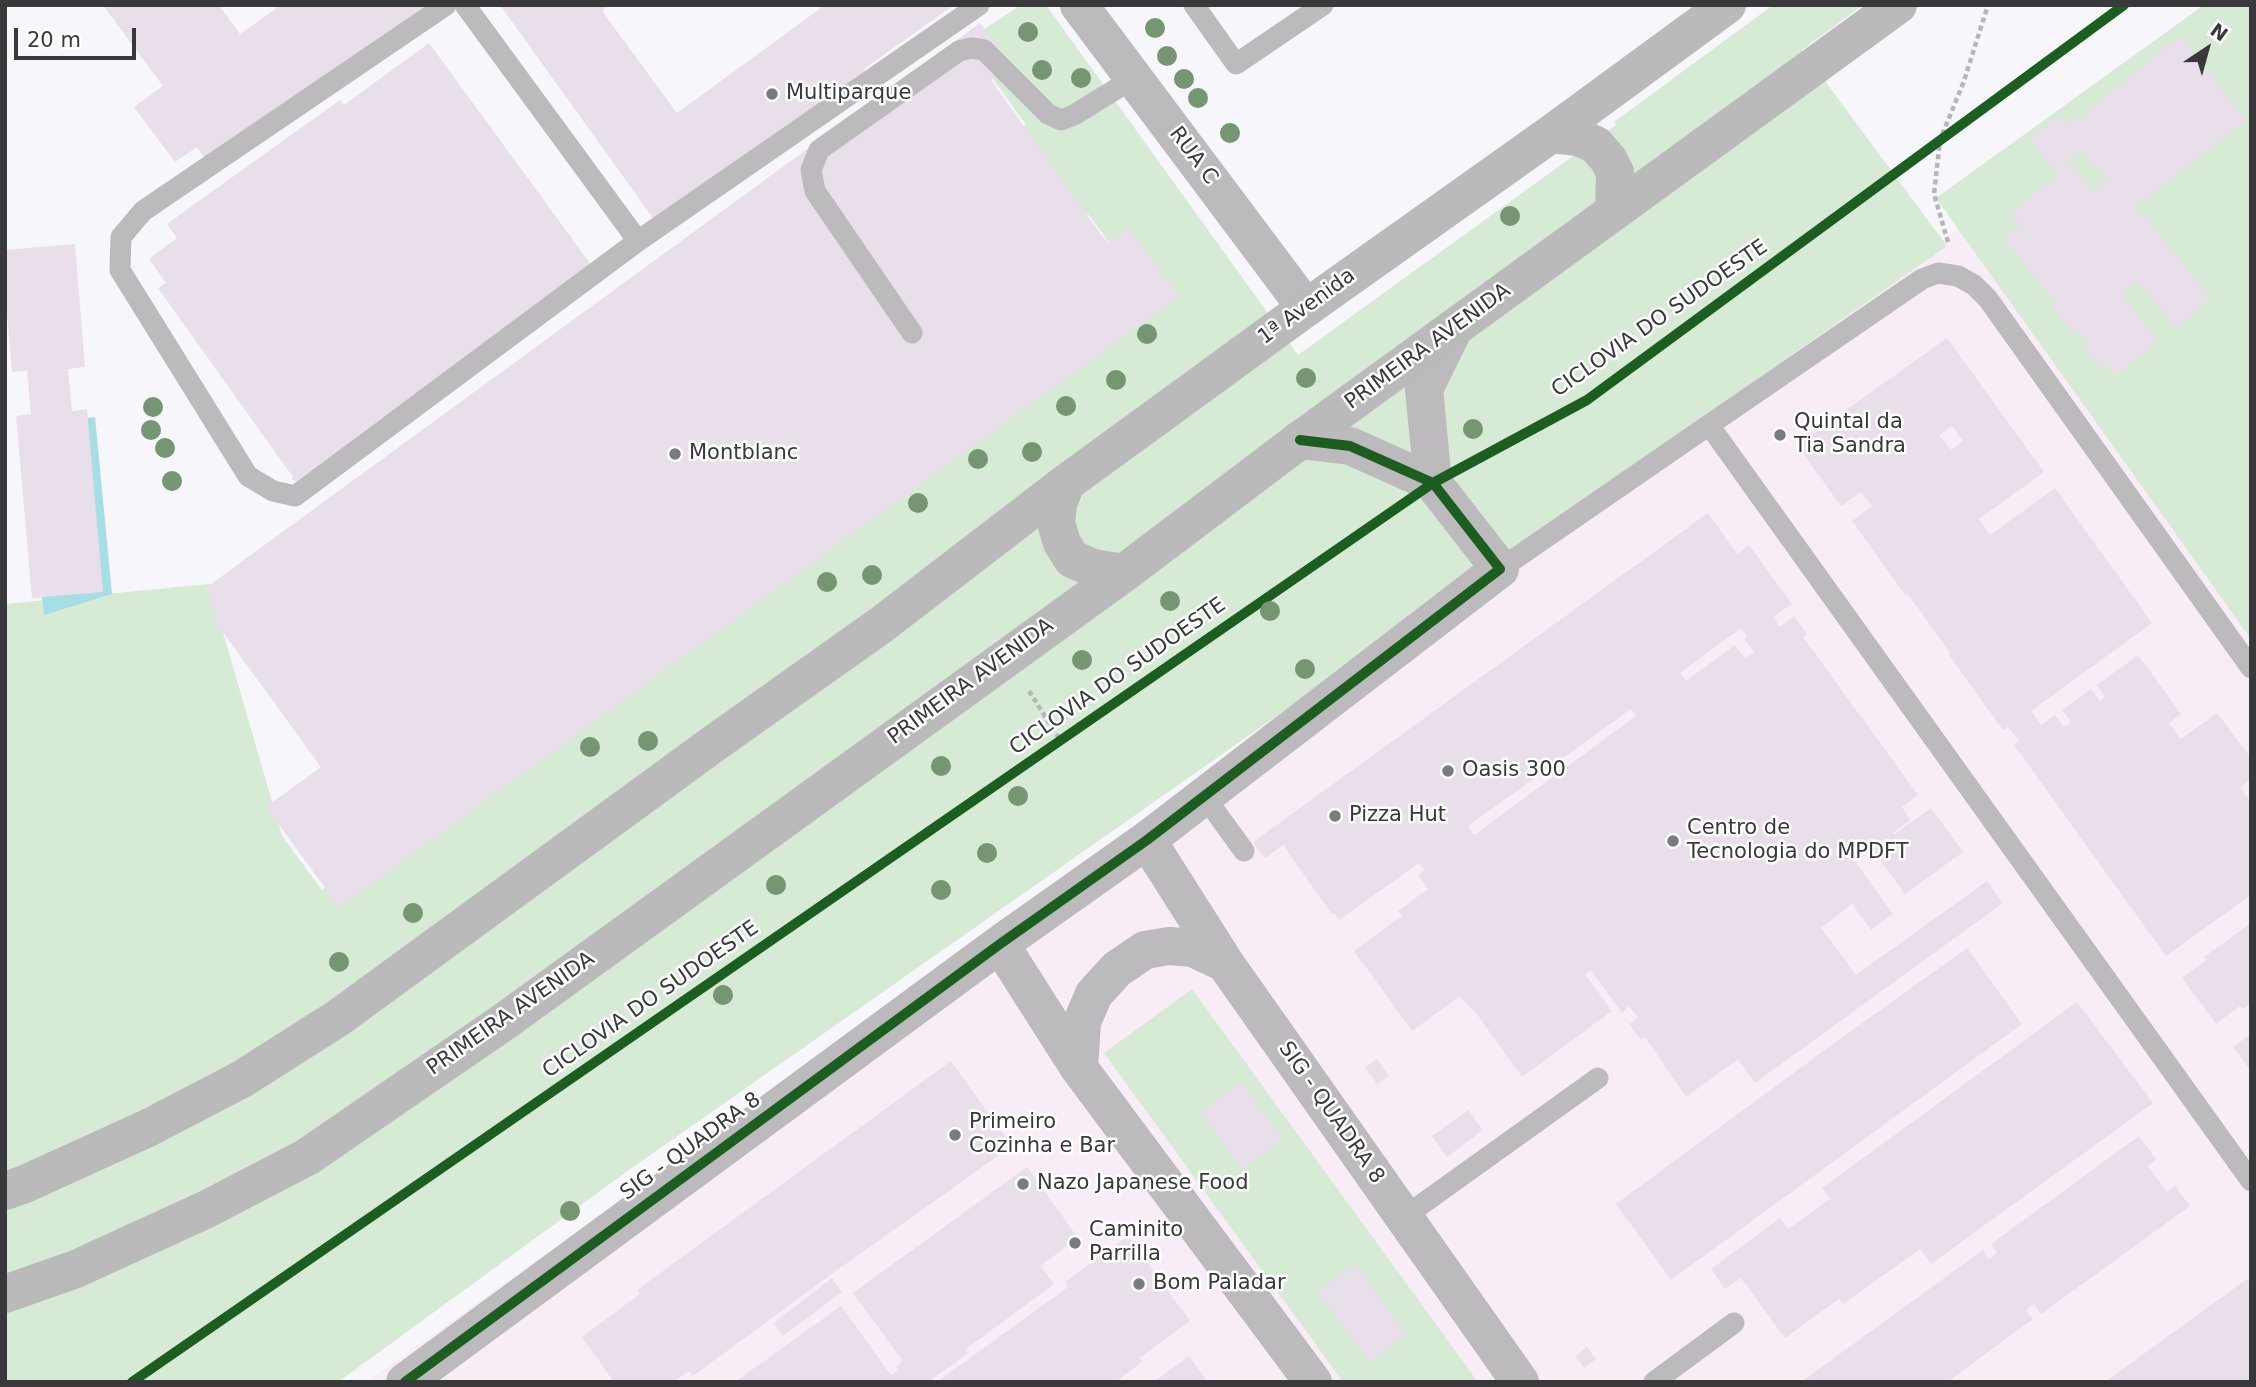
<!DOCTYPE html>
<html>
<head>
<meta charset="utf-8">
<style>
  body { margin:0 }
  #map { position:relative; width:2256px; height:1387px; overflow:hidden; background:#f6f6fb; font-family:"DejaVu Sans",sans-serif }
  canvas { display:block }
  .frame { position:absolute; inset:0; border:7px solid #39393c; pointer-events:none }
  .north { position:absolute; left:2172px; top:14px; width:70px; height:70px; -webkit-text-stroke:5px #fff; paint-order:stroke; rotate:36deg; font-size:19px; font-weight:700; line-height:28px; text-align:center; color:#39393c }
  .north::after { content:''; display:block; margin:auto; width:24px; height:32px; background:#39393c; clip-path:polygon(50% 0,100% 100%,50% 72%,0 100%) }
  .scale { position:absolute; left:14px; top:28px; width:122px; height:32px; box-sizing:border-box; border:4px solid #39393c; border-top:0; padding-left:9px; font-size:21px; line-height:24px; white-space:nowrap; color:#39393c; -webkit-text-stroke:5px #fff; paint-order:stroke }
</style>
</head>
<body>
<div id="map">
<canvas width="2256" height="1387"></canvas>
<div class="frame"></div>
<div class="north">N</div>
<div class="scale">20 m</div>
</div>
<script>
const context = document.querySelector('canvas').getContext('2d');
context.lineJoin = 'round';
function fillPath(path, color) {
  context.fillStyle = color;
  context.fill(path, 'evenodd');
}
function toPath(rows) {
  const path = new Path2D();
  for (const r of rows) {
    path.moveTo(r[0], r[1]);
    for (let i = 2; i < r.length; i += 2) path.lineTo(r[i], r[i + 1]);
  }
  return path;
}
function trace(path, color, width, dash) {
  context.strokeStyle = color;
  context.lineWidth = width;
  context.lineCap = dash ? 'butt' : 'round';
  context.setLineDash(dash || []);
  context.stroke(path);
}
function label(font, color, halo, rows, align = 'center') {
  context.font = font + ' "DejaVu Sans",sans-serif';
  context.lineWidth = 5;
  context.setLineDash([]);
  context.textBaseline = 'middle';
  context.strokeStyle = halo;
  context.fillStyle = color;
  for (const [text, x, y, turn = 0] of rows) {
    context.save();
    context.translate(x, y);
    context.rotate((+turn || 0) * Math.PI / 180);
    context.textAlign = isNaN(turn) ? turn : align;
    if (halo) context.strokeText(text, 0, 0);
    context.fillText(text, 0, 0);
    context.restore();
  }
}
fillPath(toPath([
  [2251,13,2251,1382,367,1382,1499,569]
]), '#f8edf7');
fillPath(toPath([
  [1021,5,1046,5,1298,355,1616,125,1614,122,1773,5,1863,5,1802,50,1947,246,629,1170,338,1382,5,1382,5,604,209,584,282,836,322,890,419,820,1135,277,1088,214,994,281,930,194,1026,125,966,41],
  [2204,5,2251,5,2251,639,1936,198],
  [1192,989,1478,1382,1343,1382,1104,1053]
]), '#d7ead5');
fillPath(toPath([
  [95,417,112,594,44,615,23,425]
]), '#a5dee5');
fillPath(toPath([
  [103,5,219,5,240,34,281,5,427,5,208,163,197,147,175,162,134,107,163,86],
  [500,5,609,5,602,11,677,113,825,5,951,7,864,69,867,74,655,221],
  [980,23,1011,66,991,80,1102,236,1109,243,1129,228,1179,296,339,907,266,807,321,767,217,624,207,587],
  [2180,36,2246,120,2136,206,2211,299,2176,327,2137,280,2120,293,2157,341,2116,376,2109,366,2103,371,2082,345,2088,341,2078,329,2073,333,2051,307,2055,302,2004,239,2021,225,2011,213,2058,175,2029,139,2058,116,2065,125,2073,119,2076,121],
  [2083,151,2107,181,2093,192,2071,164,2067,168,2064,164],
  [429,43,592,266,388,423,383,417,297,481,292,480,293,477,158,288,166,283,149,259,177,238,167,224,340,100,344,105],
  [75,244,85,367,68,369,70,391,72,411,87,409,103,592,32,598,16,416,31,414,27,371,12,372,5,291,5,250],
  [1947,338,2044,472,1979,519,1990,535,2055,488,2152,623,2031,711,2041,725,2055,715,2064,727,2071,722,2062,710,2091,689,2100,701,2105,697,2097,685,2138,655,2181,714,2169,723,2181,739,2217,713,2251,758,2251,780,2240,787,2251,802,2251,895,2166,956,2014,745,2019,741,2008,727,2003,730,1949,655,1951,654,1908,594,1906,596,1852,521,1872,506,1861,492,1841,506,1797,445],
  [1952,426,1963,441,1951,450,1939,435],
  [1708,513,1737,554,1749,545,1792,604,1773,617,1780,627,1794,616,1807,634,1803,637,1918,795,1902,807,1910,820,1894,832,1895,834,1931,808,1963,852,1905,894,1871,848,1854,860,1893,914,1871,930,1852,904,1821,928,1856,975,1987,881,2003,903,1755,1083,1738,1059,1686,1097,1645,1037,1641,1040,1629,1024,1638,1018,1629,1006,1622,1013,1591,970,1585,974,1612,1011,1522,1077,1479,1017,1460,996,1412,1031,1354,951,1402,916,1398,911,1428,889,1418,875,1425,870,1419,863,1339,920,1334,913,1332,914,1283,845,1265,858,1253,842],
  [1741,628,1747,636,1744,639,1754,652,1745,659,1735,645,1686,681,1680,673],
  [1631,709,1636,716,1474,835,1468,826],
  [2251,923,2251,1003,2243,1009,2240,1006,2216,1024,2182,978,2206,960,2204,957],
  [1967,948,2022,1024,1671,1280,1616,1204,1822,1052],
  [2077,1002,2153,1103,1931,1264,1920,1249,1843,1304,1839,1299,1785,1338,1741,1278,1725,1289,1711,1269,1780,1218,1788,1229,1830,1199,1822,1188],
  [2251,1034,2251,1071,2233,1047],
  [1377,1059,1389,1076,1377,1084,1365,1067],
  [951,1061,1012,1146,830,1275,693,1376,689,1371,674,1382,614,1382,582,1337,640,1294,637,1290],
  [1241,1082,1283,1139,1242,1169,1200,1112],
  [1468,1110,1483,1130,1447,1157,1432,1136],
  [2139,1136,2156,1159,2148,1166,2167,1192,2175,1186,2190,1206,2041,1314,2034,1304,2026,1310,2033,1319,1947,1382,1801,1382,1983,1250,1989,1259,1997,1253,1991,1244],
  [1027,1167,1078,1238,1040,1266,1054,1284,966,1349,968,1353,928,1382,735,1382,841,1306,891,1375,898,1371,896,1367,903,1361,853,1293],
  [1128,1236,1190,1321,1139,1358,1142,1362,1115,1382,937,1382,1068,1287,1065,1282],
  [1355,1264,1407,1335,1369,1362,1318,1292],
  [832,1278,842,1292,783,1336,774,1323],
  [2247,1279,2251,1284,2251,1382,2105,1382],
  [1587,1347,1596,1359,1584,1368,1575,1356],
  [1189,1356,1208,1382,1154,1382]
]), '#e9dfea');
trace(toPath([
  [1948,242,1934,194,1940,140,1964,81,1988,5],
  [1029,691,1060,740]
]), '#b6b5b7', 4.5, [5, 3.5]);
trace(toPath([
  [446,5,143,211,121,237,120,270,248,476,273,491,295,496,638,241],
  [465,5,638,241,979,5],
  [1194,5,1236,64,1323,5],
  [912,333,815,191,811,170,819,150,959,51,971,48,984,50,1048,114,1061,120,1074,115,1134,78],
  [1500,569,1709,425],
  [2251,668,1988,299,1974,285,1958,276,1938,273,1922,279,1709,425,2251,1181],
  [1204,796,1244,851],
  [1404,1217,1598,1078],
  [1654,1382,1734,1323]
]), '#bcbabc', 21);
trace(toPath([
  [1433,483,1424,389,1454,328],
  [1147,840,1225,963,1520,1382],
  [1000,944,1079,1068,1313,1382],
  [1079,1068,1082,1022,1094,994,1117,969,1145,950,1169,946,1193,948,1225,963],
  [405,1382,1000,944,1147,840,1500,569,1433,483,1350,446,1300,440]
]), '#bcbabc', 38);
trace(toPath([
  [1079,5,1306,308]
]), '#bcbabc', 38);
trace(toPath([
  [1551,134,1578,137,1596,145,1608,159,1615,172,1614,211],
  [1066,483,1058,504,1056,523,1062,543,1072,559,1093,568,1124,573],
  [5,1191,25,1184,148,1128,242,1079,338,1018,716,742,881,625,1066,483,1306,308,1551,134,1727,5],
  [5,1294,76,1269,207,1209,307,1157,505,1021,1124,573,1300,440,1898,5]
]), '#bababb', 38);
trace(toPath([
  [132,1382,1433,483,1587,400,2124,5],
  [405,1382,1000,944,1147,840,1500,569,1433,483,1350,446,1300,440]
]), '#1b5e20', 10);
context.fillStyle = '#769572';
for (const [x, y] of [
  [1155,28],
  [1028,32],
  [1167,56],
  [1042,70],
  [1081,78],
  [1184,79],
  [1198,98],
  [1230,133],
  [1510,216],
  [1147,334],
  [1306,378],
  [1116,380],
  [1066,406],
  [153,407],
  [1473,429],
  [151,430],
  [165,448],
  [1032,452],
  [978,459],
  [172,481],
  [918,503],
  [872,575],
  [827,582],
  [1170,601],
  [1270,611],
  [1082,660],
  [1305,669],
  [648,741],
  [590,747],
  [941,766],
  [1018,796],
  [987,853],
  [776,885],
  [941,890],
  [413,913],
  [339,962],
  [723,995],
  [570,1211]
]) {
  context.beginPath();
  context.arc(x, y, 10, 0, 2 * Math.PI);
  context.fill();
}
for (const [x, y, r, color] of [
  [772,94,7,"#7b7b7f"],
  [1780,435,7,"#7b7b7f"],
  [675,454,7,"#7b7b7f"],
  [1448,771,7,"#7b7b7f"],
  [1335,816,7,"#7b7b7f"],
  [1673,841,7,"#7b7b7f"],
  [955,1135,7,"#7b7b7f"],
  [1023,1184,7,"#7b7b7f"],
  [1075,1243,7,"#7b7b7f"],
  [1139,1284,7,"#7b7b7f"]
]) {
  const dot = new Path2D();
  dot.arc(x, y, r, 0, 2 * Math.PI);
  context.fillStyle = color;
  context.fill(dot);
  trace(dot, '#fff', 2.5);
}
label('21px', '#39393c', '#fff', [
  ["Multiparque",786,94],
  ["Quintal da",1794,423],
  ["Tia Sandra",1794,447],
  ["Montblanc",689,454],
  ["Oasis 300",1462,771],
  ["Pizza Hut",1349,816],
  ["Centro de",1687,829],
  ["Tecnologia do MPDFT",1687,853],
  ["Primeiro",969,1123],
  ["Cozinha e Bar",969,1147],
  ["Nazo Japanese Food",1037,1184],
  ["Caminito",1089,1231],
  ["Parrilla",1089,1255],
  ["Bom Paladar",1153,1284]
], 'left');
label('21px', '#39393c', '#fff', [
  ["RUA C",1193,156,53],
  ["1ª Avenida",1307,307,-36],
  ["CICLOVIA DO SUDOESTE",1660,319,-35],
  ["PRIMEIRA AVENIDA",1428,347,-36],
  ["CICLOVIA DO SUDOESTE",1118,677,-35],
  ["PRIMEIRA AVENIDA",971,682,-36],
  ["CICLOVIA DO SUDOESTE",651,1000,-35],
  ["PRIMEIRA AVENIDA",511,1014,-35],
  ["SIG - QUADRA 8",1331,1113,55],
  ["SIG - QUADRA 8",691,1147,-36]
]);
</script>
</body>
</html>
